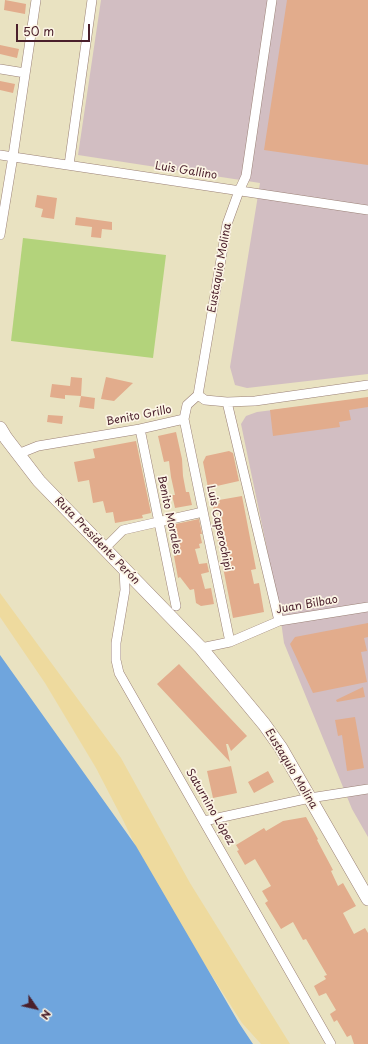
<!DOCTYPE html>
<html>
<head>
<meta charset="utf-8">
<style>
  body { margin:0 }
  #map { position:relative; width:368px; height:1044px; overflow:hidden; background:#e9e2c1; font-family:"Playpen Sans",sans-serif }
  canvas { display:block }
  .north { position:absolute; left:16px; top:988px; width:40px; height:40px; -webkit-text-stroke:3px #fcf5e5; paint-order:stroke; rotate:124deg; font-size:11px; font-weight:700; line-height:16px; text-align:center; color:#4a1f2b }
  .north::after { content:''; display:block; margin:auto; width:14px; height:18px; background:#4a1f2b; clip-path:polygon(50% 0,100% 100%,50% 72%,0 100%) }
  .scale { position:absolute; left:16px; top:24px; width:74px; height:18px; box-sizing:border-box; border:2px solid #4a1f2b; border-top:0; padding-left:5px; font-size:12px; line-height:14px; white-space:nowrap; color:#4a1f2b; -webkit-text-stroke:3px #fcf5e5; paint-order:stroke }
</style>
</head>
<body>
<div id="map">
<canvas width="368" height="1044"></canvas>
<div class="north">N</div>
<div class="scale">50 m</div>
</div>
<script>
const context = document.querySelector('canvas').getContext('2d');
context.lineJoin = 'round';
function fillPath(path, color) {
  context.fillStyle = color;
  context.fill(path, 'evenodd');
}
function toPath(rows) {
  const path = new Path2D();
  for (const r of rows) {
    path.moveTo(r[0], r[1]);
    for (let i = 2; i < r.length; i += 2) path.lineTo(r[i], r[i + 1]);
  }
  return path;
}
function trace(path, color, width, dash) {
  context.strokeStyle = color;
  context.lineWidth = width;
  context.lineCap = dash ? 'butt' : 'round';
  context.setLineDash(dash || []);
  context.stroke(path);
}
function label(font, color, halo, rows, align = 'center') {
  context.font = font + ' "Playpen Sans",sans-serif';
  context.lineWidth = 3.5;
  context.setLineDash([]);
  context.textBaseline = 'middle';
  context.strokeStyle = halo;
  context.fillStyle = color;
  for (const [text, x, y, turn = 0] of rows) {
    context.save();
    context.translate(x, y);
    context.rotate((+turn || 0) * Math.PI / 180);
    context.textAlign = isNaN(turn) ? turn : align;
    if (halo) context.strokeText(text, 0, 0);
    context.fillText(text, 0, 0);
    context.restore();
  }
}
fillPath(toPath([
  [101,0,368,0,368,374,247,388,235,385,230,367,260,183,78,155],
  [368,398,368,837,352,809,284,643,279,607,241,424,246,416,257,412]
]), '#d2bec2');
fillPath(toPath([
  [23,238,166,255,153,358,11,341]
]), '#b3d37b');
fillPath(toPath([
  [0,593,121,758,190,883,290,1044,261,1044,242,1023,154,885,124,822,96,768,45,683,0,617]
]), '#eeda9e');
fillPath(toPath([
  [0,655,136,846,239,1023,253,1044,0,1044]
]), '#6fa5dd');
fillPath(toPath([
  [5,0,26,4,25,14,4,10],
  [287,0,368,0,368,165,264,150],
  [0,45,19,49,17,58,0,54],
  [0,81,15,84,13,93,0,90],
  [37,195,57,198,54,219,41,217,43,209,35,207],
  [76,217,112,222,112,230,102,229,101,238,91,237,92,227,75,225],
  [71,377,82,378,81,396,65,395,65,399,50,397,52,384,70,386],
  [106,377,133,383,114,401,101,399],
  [81,396,95,398,94,409,79,407],
  [368,397,368,407,349,410,351,420,339,422,340,427,273,436,270,410],
  [48,415,63,416,62,424,47,422],
  [176,432,182,459,183,476,186,492,189,492,192,505,175,508,172,495,175,495,171,477,169,461,164,462,158,436],
  [136,441,151,513,142,515,143,518,115,523,113,512,106,513,103,501,93,503,89,480,78,482,74,462,95,458,93,449],
  [229,451,233,453,239,481,208,488,203,462,206,456],
  [242,496,256,569,251,570,254,584,259,583,264,612,233,618,217,537,223,536,218,511,214,512,213,505,220,503,219,500],
  [199,519,202,534,200,534,202,543,199,544,200,548,195,549,199,564,207,563,209,572,201,574,205,589,211,588,214,604,201,606,196,603,194,589,190,590,180,577,178,578,174,556,177,555,171,525],
  [368,623,368,637,364,638,367,651,361,652,367,682,313,693,290,644,295,637],
  [179,664,247,736,231,751,228,744,226,744,230,762,157,684],
  [363,687,365,697,337,702,336,700],
  [355,717,364,768,347,771,342,735,338,736,335,720],
  [231,766,237,793,213,798,207,771],
  [268,771,274,782,254,793,248,782],
  [306,817,318,839,317,840,333,870,331,871,338,886,343,883,356,906,343,913,354,934,365,928,368,933,368,1044,354,1044,351,1035,347,1037,337,1020,334,1022,330,1014,336,1010,326,993,319,996,314,986,326,979,324,976,327,975,306,939,303,940,293,922,281,929,265,903,268,901,262,891,271,886,255,859,245,865,237,851,239,850,236,845,264,828,266,831,283,821]
]), '#e2ac8c');
const minor = toPath([
  [0,69,25,73],
  [0,155,368,210],
  [69,165,92,0],
  [0,235,13,156,36,0],
  [198,395,227,224,239,191,246,176,272,0],
  [198,395,205,400,227,402,255,401,368,385],
  [227,402,279,621],
  [184,419,230,642],
  [140,429,176,606],
  [18,454,38,446,140,429,184,419,187,405,198,395],
  [104,549,123,530,158,522,203,512],
  [124,569,125,590,116,643,116,660,119,673,331,1044],
  [201,648,230,642,279,621,368,607],
  [204,821,310,798,368,789]
]);
const secondary = toPath([
  [0,428,6,438,39,481,201,648,264,724,281,748,368,899]
]);
trace(minor, '#9a8076', 10);
trace(secondary, '#9a8076', 14);
trace(minor, '#fff', 9);
trace(secondary, '#fff', 13);
label('11px', '#4a1f2b', '#fcf5e5', [
  ["Luis Gallino",186,171,9],
  ["Eustaquio Molina",220,268,-80],
  ["Benito Grillo",139,416,-11],
  ["Benito Morales",169,515,78],
  ["Luis Caperochipi",219,528,78],
  ["Ruta Presidente Perón",97,541,46],
  ["Juan Bilbao",307,605,-10],
  ["Eustaquio Molina",291,769,59],
  ["Saturnino López",210,807,60]
]);
</script>
</body>
</html>
